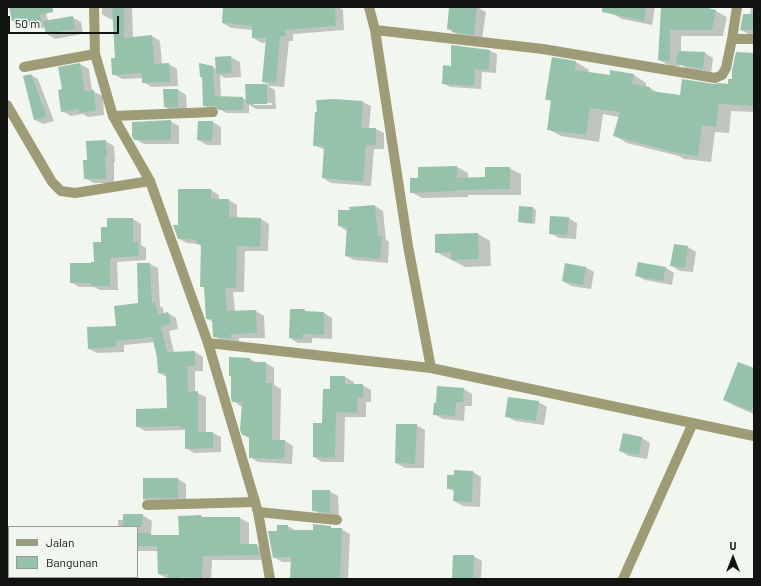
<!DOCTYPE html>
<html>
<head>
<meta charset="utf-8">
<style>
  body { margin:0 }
  #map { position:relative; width:761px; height:586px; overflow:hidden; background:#f1f6ee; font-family:Barlow,sans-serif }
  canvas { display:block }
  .frame { position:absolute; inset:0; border:8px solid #121411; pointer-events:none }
  .legend { position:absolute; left:8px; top:526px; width:130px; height:52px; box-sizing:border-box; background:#f1f6ee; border:1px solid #989c96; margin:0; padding:5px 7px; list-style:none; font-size:12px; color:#121411 }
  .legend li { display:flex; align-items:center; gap:8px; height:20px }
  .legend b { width:20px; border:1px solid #989c96 }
  .north { position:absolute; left:713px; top:538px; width:40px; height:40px; -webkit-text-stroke:3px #f1f6ee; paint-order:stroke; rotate:0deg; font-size:11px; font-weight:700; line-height:16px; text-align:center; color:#121411 }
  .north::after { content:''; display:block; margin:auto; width:14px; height:18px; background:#121411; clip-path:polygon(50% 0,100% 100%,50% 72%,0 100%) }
  .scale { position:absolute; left:8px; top:16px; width:111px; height:18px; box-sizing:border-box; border:2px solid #121411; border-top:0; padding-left:5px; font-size:12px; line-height:14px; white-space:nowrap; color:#121411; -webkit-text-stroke:3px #f1f6ee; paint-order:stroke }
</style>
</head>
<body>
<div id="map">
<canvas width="761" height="586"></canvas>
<div class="frame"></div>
<ul class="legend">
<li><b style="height:5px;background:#9e9c76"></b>Jalan</li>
<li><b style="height:11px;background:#96c2ab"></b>Bangunan</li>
</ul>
<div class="north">U</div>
<div class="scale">50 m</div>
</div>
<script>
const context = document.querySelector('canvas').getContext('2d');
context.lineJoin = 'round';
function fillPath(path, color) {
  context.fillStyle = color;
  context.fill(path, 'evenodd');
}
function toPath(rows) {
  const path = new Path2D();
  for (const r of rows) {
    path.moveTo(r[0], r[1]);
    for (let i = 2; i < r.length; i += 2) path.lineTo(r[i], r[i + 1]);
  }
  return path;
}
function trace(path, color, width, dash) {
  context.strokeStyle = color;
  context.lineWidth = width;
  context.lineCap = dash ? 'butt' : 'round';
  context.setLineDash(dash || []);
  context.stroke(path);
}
fillPath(toPath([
  [10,7,45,7,48,21,72,17,81,22,83,34,55,39,47,34,46,27,38,29,30,23,21,25,13,21],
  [102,7,132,7,133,38,152,36,160,41,162,65,169,64,177,69,178,86,152,87,143,82,143,78,122,79,113,74,116,59,113,19,110,19,102,14],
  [224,7,338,7,343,10,344,30,293,34,293,41,289,41,284,87,268,86,275,90,276,109,256,109,249,105,249,113,226,113,220,109,210,109,204,105,213,67,216,69,216,58,231,57,240,62,241,77,225,78,220,75,221,97,242,98,247,100,246,85,269,85,263,81,267,42,262,43,253,38,253,30,231,28,223,23],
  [254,103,272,103,272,105,254,105],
  [450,7,477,7,486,12,482,39,462,37,448,29],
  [615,7,655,7,652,25,622,19,613,14],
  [662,7,699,7,716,11,727,17,723,36,681,36,681,52,705,53,713,58,711,74,686,68,681,65,680,66,670,66,659,60],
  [751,7,754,7,754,37,741,30,750,15],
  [452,46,490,51,497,54,496,73,482,72,481,89,450,87,443,83,452,67],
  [754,53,754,112,731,111,729,133,715,132,711,162,684,159,679,156,627,143,615,136,619,117,603,114,599,142,561,136,548,129,552,102,547,99,553,58,576,62,589,70,588,73,610,76,634,75,646,83,646,87,650,88,659,93,681,96,714,85,729,85],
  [80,64,89,69,92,91,103,96,104,115,88,117,83,114,71,116,62,111,63,90],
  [31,75,38,79,54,121,43,124,35,120],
  [178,90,186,95,187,111,173,112,165,107],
  [363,102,371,106,369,129,376,129,384,133,384,149,374,149,371,186,331,183,323,178,325,150,314,145],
  [170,121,179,126,179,144,144,144,135,139],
  [213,122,221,127,221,145,207,145,198,140],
  [105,141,114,146,115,162,114,162,114,183,93,183,85,178,88,161],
  [457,167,468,173,468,179,486,178,509,168,521,174,521,195,468,195,468,197,422,198,411,192,419,179],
  [211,190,219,195,219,200,229,200,237,205,237,218,261,219,269,224,268,251,245,251,244,292,233,292,235,311,256,311,264,316,265,338,239,338,239,343,222,341,214,336,214,322,207,319,205,288,201,286,202,246,197,244,187,243,178,238,179,226],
  [375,206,383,211,386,240,389,242,388,263,354,260,346,256,347,231,339,226,351,211,350,208],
  [533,208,536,210,535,224,523,223,519,221],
  [568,218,577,223,576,239,559,238,550,233],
  [133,219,141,224,141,245,146,248,146,260,117,262,118,290,100,290,94,287,79,287,71,282,95,263,108,228],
  [478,234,490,241,491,266,465,267,436,252],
  [688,247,696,252,693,272,680,271,672,266],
  [639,263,666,268,674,273,672,285,645,280,636,275],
  [138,264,150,264,158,268,160,306,163,308,164,314,168,313,176,318,178,329,169,331,174,353,195,352,203,357,203,371,195,371,195,392,206,397,206,433,213,433,221,437,221,452,194,453,186,448,186,430,145,431,137,426,168,409,167,377,159,373,158,357,155,342,124,345,124,352,97,353,89,349,117,326,139,304],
  [585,267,594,272,591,289,571,286,563,281],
  [304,310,309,312,324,313,332,318,332,339,312,338,312,343,298,343,290,338],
  [250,359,257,363,266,363,274,368,274,385,281,389,280,441,285,441,293,446,292,464,258,462,250,457,250,439,243,435,242,407,233,401,232,377,230,376],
  [754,370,754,414,735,406,724,400],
  [331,377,345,377,354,382,354,385,362,385,371,390,371,402,366,402,366,417,345,417,344,462,322,462,314,457,331,390],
  [464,389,472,394,472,406,465,406,464,421,443,419,434,414],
  [538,402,547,407,544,425,515,421,506,416],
  [416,425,425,430,424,468,405,468,396,463],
  [642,438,650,443,647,459,629,456,620,451],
  [473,472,481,477,480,507,463,506,454,501,455,492,448,488],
  [178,479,186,484,186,502,152,504,144,499],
  [329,491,338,496,339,517,322,515,313,510],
  [142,515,152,521,151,534,154,536,180,536,201,516,205,518,240,518,249,523,249,545,257,545,266,551,268,560,212,560,211,579,168,579,159,574,159,551,137,551,137,527,118,527,118,520,124,520],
  [278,526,288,526,296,531,314,531,330,527,334,529,341,529,350,534,348,579,291,579,292,562,282,562,274,557],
  [473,556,482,561,481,579,453,579]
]), '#0003');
fillPath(toPath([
  [9,7,53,7,53,12,40,15,42,22,29,25,28,18,12,21],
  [112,7,124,7,124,38,152,35,154,64,169,63,170,82,142,83,142,73,112,75,111,58,115,58],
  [223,7,335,7,336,26,285,30,285,36,280,37,276,83,262,82,266,38,252,38,252,26,222,23],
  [449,7,477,7,474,35,452,32,452,30,447,29],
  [602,7,646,7,644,21,602,12],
  [661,7,704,7,716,10,712,30,670,30,670,61,658,60],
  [743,14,754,14,754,30,740,30],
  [73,16,75,29,46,34,43,21],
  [451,45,490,50,489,70,475,69,474,86,442,84,443,65,451,66],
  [678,51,705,52,703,69,676,64],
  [736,52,754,53,754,106,719,104,716,127,702,125,698,156,670,152,670,151,613,136,620,112,590,108,586,135,547,130,551,100,545,100,552,57,576,61,575,70,610,75,610,70,634,74,632,84,650,87,650,91,680,95,682,79,714,84,719,83,728,84,728,79,732,79,732,70],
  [231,56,232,73,216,74,215,57],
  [80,63,85,91,94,90,96,111,79,113,79,109,61,112,58,90,62,89,58,67],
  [199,63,213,66,215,96,243,97,243,110,219,110,216,106,203,106,202,77,200,77],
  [31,74,47,117,34,120,23,76],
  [245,84,267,84,267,104,246,104],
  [163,89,178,89,178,107,164,107],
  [334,99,363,101,361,128,376,128,376,145,366,145,363,182,322,178,324,146,313,146,315,112,317,112,316,100],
  [171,120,171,140,134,140,132,136,132,122],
  [198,121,213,121,212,141,197,140],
  [106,140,107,157,105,158,106,179,84,179,83,160,87,160,86,141],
  [457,166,457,178,485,177,485,167,510,167,510,189,458,190,458,191,410,193,410,178,418,178,418,167],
  [178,189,211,189,211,199,229,199,229,217,261,218,260,247,237,246,236,288,225,288,227,311,256,310,257,333,231,334,231,339,213,337,212,319,206,319,204,287,200,287,201,244,196,244,196,240,178,239,173,225,178,225],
  [375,205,378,236,382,236,380,259,345,256,347,227,338,226,338,210,350,210,349,207],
  [519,206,533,207,532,223,518,222],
  [550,216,569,217,567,235,549,234],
  [107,218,133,218,133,243,138,242,139,256,110,258,110,286,91,286,91,283,70,283,70,263,91,263,91,262,94,262,93,242,101,242,101,227,107,227],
  [478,233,479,259,451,260,451,252,435,253,435,234],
  [674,244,688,246,685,268,670,266],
  [638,262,666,267,663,281,635,276],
  [137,263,150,263,152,303,155,302,158,315,168,312,171,324,161,326,167,352,195,351,195,366,187,366,188,392,198,391,198,432,213,432,213,448,185,449,185,428,181,428,181,426,136,427,136,409,167,408,166,373,158,373,157,357,152,337,116,341,116,347,88,349,87,327,116,326,114,306,138,303],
  [565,263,586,267,583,285,562,281],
  [290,309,305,309,304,311,324,312,324,335,303,334,303,339,289,338],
  [229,357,250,358,250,362,266,362,266,383,272,383,272,440,285,440,284,459,249,458,249,436,242,435,240,430,242,402,232,402,231,398,231,376,229,376],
  [738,362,754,368,754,404,751,411,723,400],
  [330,376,345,376,345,384,363,384,363,398,358,397,357,413,336,412,335,458,313,457,313,423,322,423,323,389,330,389],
  [437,386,464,388,463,402,456,402,455,416,433,415,434,403,436,403],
  [508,397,539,401,536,421,505,417],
  [396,424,417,424,415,464,395,463],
  [623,433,642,437,639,455,619,451],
  [454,470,473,471,472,502,453,501,454,489,447,489,447,475,454,475],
  [143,478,178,478,178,498,147,498,143,500],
  [312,490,330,490,330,513,312,511],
  [123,514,143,514,142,527,123,527],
  [201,515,201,517,240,517,240,544,257,544,259,555,203,556,202,578,181,577,181,579,168,579,168,574,158,574,157,546,137,546,137,533,151,533,151,535,179,535,178,516],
  [313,524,331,526,331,528,342,528,340,579,290,579,291,557,273,558,268,531,277,531,277,525,288,525,288,530,313,530],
  [453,555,474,555,473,579,452,579]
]), '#96c2ab');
trace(toPath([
  [369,7,375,30,408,246,431,368],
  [375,30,543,49,715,78,722,75,726,68,732,39,737,7],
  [732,39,754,39],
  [24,67,95,54],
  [7,105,52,182,61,191,75,193,150,181],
  [113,116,213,112],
  [208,343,431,368,754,436],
  [147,505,255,502],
  [258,512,337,520],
  [623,579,693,423]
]), '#9e9c76', 10);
trace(toPath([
  [94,7,95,54,113,116,150,181,208,343,258,512,270,579]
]), '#9e9c76', 10);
</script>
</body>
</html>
